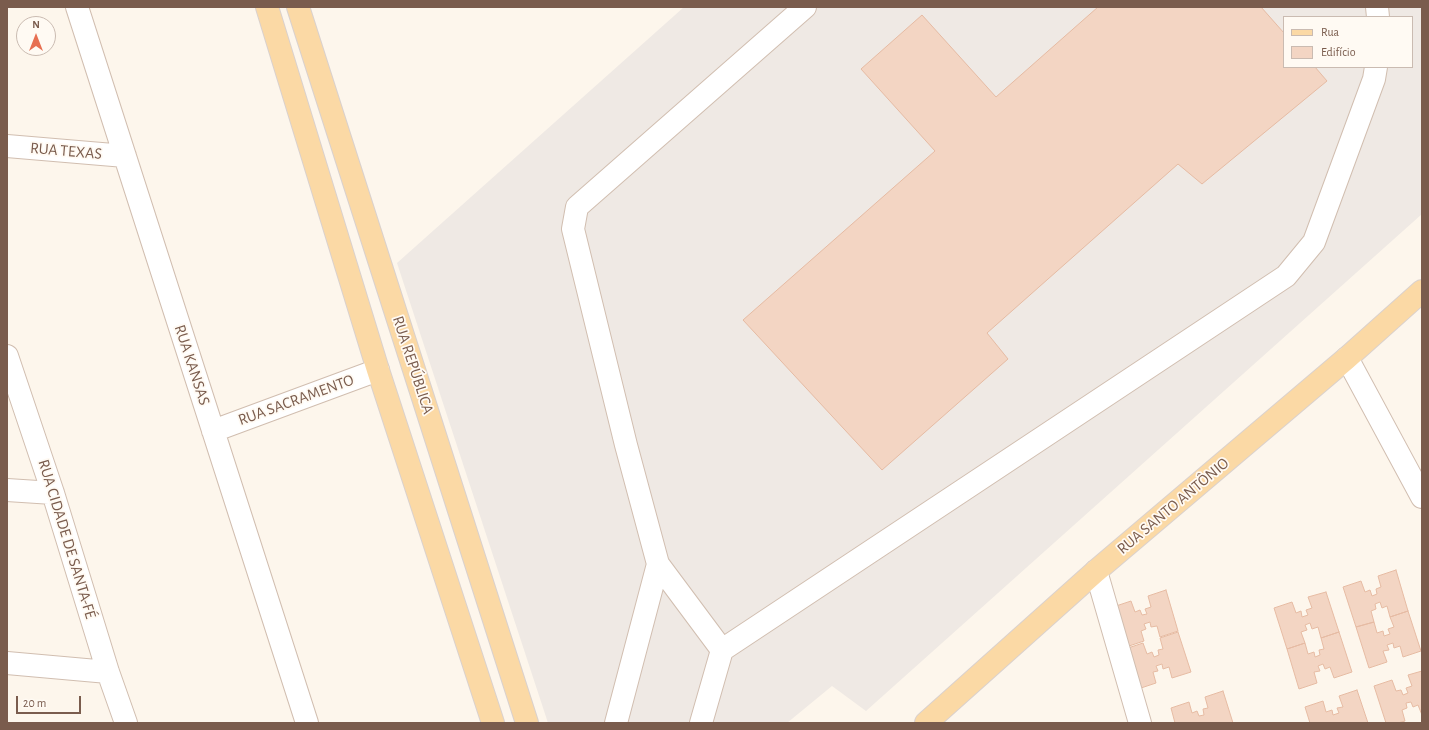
<!DOCTYPE html>
<html>
<head>
<meta charset="utf-8">
<style>
  body { margin:0 }
  #map { position:relative; width:1429px; height:730px; overflow:hidden; background:#fdf6ec; font-family:"Alegreya Sans",sans-serif }
  canvas { display:block }
  .frame { position:absolute; inset:0; border:8px solid #7a5c4d; pointer-events:none }
  .legend { position:absolute; left:1283px; top:16px; width:130px; height:52px; box-sizing:border-box; background:#fffaf3; border:1px solid #cabbb1; margin:0; padding:5px 7px; list-style:none; font-size:12px; color:#7a5c4d }
  .legend li { display:flex; align-items:center; gap:8px; height:20px }
  .legend b { width:20px; border:1px solid #cabbb1 }
  .north { position:absolute; left:16px; top:16px; width:40px; height:40px; box-sizing:border-box; background:#fffaf3; border:1px solid #cabbb1; border-radius:50%; rotate:0deg; font-size:11px; font-weight:700; line-height:16px; text-align:center; color:#7a5c4d }
  .north::after { content:''; display:block; margin:auto; width:14px; height:18px; background:#e76f51; clip-path:polygon(50% 0,100% 100%,50% 72%,0 100%) }
  .scale { position:absolute; left:16px; top:696px; width:65px; height:18px; box-sizing:border-box; border:2px solid #7a5c4d; border-top:0; padding-left:5px; font-size:12px; line-height:14px; white-space:nowrap; color:#7a5c4d; -webkit-text-stroke:3px #fffaf3; paint-order:stroke }
</style>
</head>
<body>
<div id="map">
<canvas width="1429" height="730"></canvas>
<div class="frame"></div>
<ul class="legend">
<li><b style="height:5px;background:#fbd9a5"></b>Rua</li>
<li><b style="height:11px;background:#f3d5c3"></b>Edifício</li>
</ul>
<div class="north">N</div>
<div class="scale">20 m</div>
</div>
<script>
const context = document.querySelector('canvas').getContext('2d');
context.lineJoin = 'round';
function fillPath(path, color) {
  context.fillStyle = color;
  context.fill(path, 'evenodd');
}
function toPath(rows) {
  const path = new Path2D();
  for (const r of rows) {
    path.moveTo(r[0], r[1]);
    for (let i = 2; i < r.length; i += 2) path.lineTo(r[i], r[i + 1]);
  }
  return path;
}
function trace(path, color, width, dash) {
  context.strokeStyle = color;
  context.lineWidth = width;
  context.lineCap = dash ? 'butt' : 'round';
  context.setLineDash(dash || []);
  context.stroke(path);
}
function label(font, color, halo, rows, align = 'center') {
  context.font = font + ' "Alegreya Sans",sans-serif';
  context.lineWidth = 3.5;
  context.setLineDash([]);
  context.textBaseline = 'middle';
  context.strokeStyle = halo;
  context.fillStyle = color;
  for (const [text, x, y, turn = 0] of rows) {
    context.save();
    context.translate(x, y);
    context.rotate((+turn || 0) * Math.PI / 180);
    context.textAlign = isNaN(turn) ? turn : align;
    if (halo) context.strokeText(text, 0, 0);
    context.fillText(text, 0, 0);
    context.restore();
  }
}
fillPath(toPath([
  [684,7,1422,7,1422,214,866,711,832,686,787,723,548,723,397,263],
  [1284,17,1412,17,1412,67,1284,67]
]), '#efe9e4');
const building = toPath([
  [1098,7,1261,7,1284,33,1284,67,1315,67,1327,81,1202,184,1178,164,987,333,1008,359,882,470,743,320,935,151,861,69,922,15,996,97,1098,7],
  [1396,570,1408,611,1390,617,1387,606,1382,608,1380,602,1375,604,1376,609,1371,611,1374,622,1356,627,1343,587,1361,581,1365,592,1370,590,1372,596,1377,594,1376,589,1381,587,1378,576,1396,570],
  [1166,590,1178,631,1160,637,1157,626,1151,627,1150,622,1144,624,1146,629,1141,631,1144,641,1126,647,1113,607,1131,601,1135,612,1140,610,1142,615,1147,614,1145,609,1151,607,1148,596,1166,590],
  [1326,592,1339,632,1321,638,1318,627,1312,629,1310,623,1305,625,1307,630,1301,632,1305,643,1287,649,1274,608,1292,602,1296,613,1301,611,1302,617,1308,615,1306,610,1312,608,1308,597,1326,592],
  [1408,611,1421,651,1403,657,1400,646,1394,648,1393,643,1387,645,1389,650,1383,651,1387,662,1369,668,1356,627,1374,622,1377,633,1383,631,1384,636,1390,634,1388,629,1394,627,1390,617,1408,611],
  [1178,632,1191,672,1172,678,1169,667,1163,669,1162,664,1156,666,1158,671,1153,672,1156,683,1138,689,1125,649,1143,643,1147,654,1152,652,1154,657,1159,655,1158,650,1163,649,1160,638,1178,632],
  [1339,632,1352,672,1334,678,1330,667,1325,669,1323,664,1318,666,1320,671,1314,672,1317,683,1299,689,1287,649,1305,643,1308,654,1314,652,1315,657,1320,655,1319,650,1324,649,1321,638,1339,632],
  [1422,671,1422,715,1418,705,1413,707,1411,702,1406,703,1407,708,1402,710,1405,721,1398,723,1386,723,1374,686,1392,680,1396,691,1401,690,1403,695,1408,693,1406,688,1412,686,1408,675,1422,671],
  [1357,690,1368,723,1310,723,1305,707,1323,701,1326,712,1332,710,1333,715,1339,713,1337,708,1343,707,1339,696,1357,690],
  [1223,691,1233,723,1175,723,1171,708,1189,702,1192,713,1197,711,1199,716,1204,715,1203,709,1208,708,1205,697,1223,691]
]);
fillPath(building, '#f3d5c3');
trace(building, '#e6bba3', 1);
const minor = toPath([
  [77,7,307,723],
  [1377,7,1378,17],
  [7,146,125,156],
  [7,356,53,493,108,672,126,723],
  [1347,358,1422,497],
  [213,431,378,370],
  [7,490,53,493],
  [1096,571,1140,723],
  [722,650,658,564,626,445,573,229,577,207,805,7],
  [7,663,108,672],
  [616,723,658,564],
  [701,723,722,650,1286,276,1314,242,1374,79,1376,67]
]);
const major = toPath([
  [267,7,378,370,493,723],
  [298,7,527,723],
  [926,723,1096,571,1347,358,1422,291]
]);
trace(minor, '#d1beb0', 24);
trace(major, '#dad1cd', 24);
trace(minor, '#fff', 22);
trace(major, '#fbd9a5', 22);
label('16px', '#7a5c4d', '#fffaf3', [
  ["RUA TEXAS",66,151,5],
  ["RUA KANSAS",192,365,72],
  ["RUA REPÚBLICA",413,365,72],
  ["RUA SACRAMENTO",296,400,-20],
  ["RUA SANTO ANTÔNIO",1173,506,-40],
  ["RUA CIDADE DE SANTA-FÉ",67,539,73]
]);
</script>
</body>
</html>
